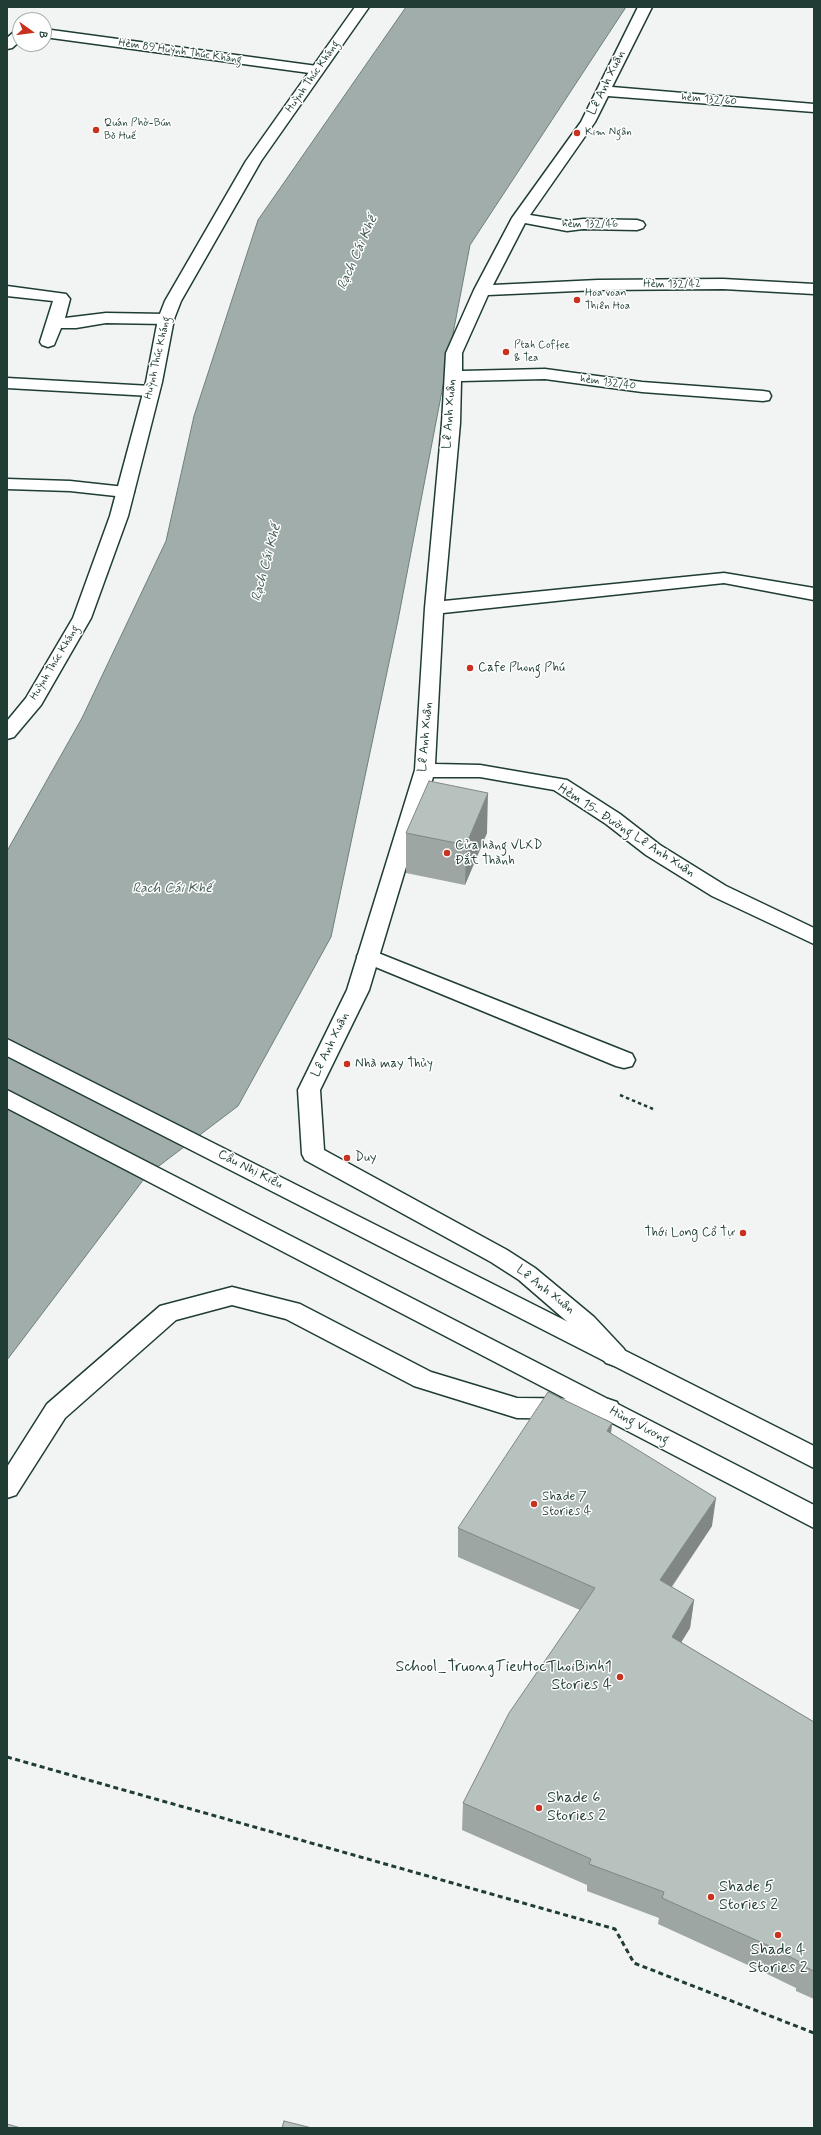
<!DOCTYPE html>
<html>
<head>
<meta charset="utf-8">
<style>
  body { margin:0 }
  #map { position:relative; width:821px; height:2135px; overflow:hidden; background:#f2f3f3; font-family:Mynerve,sans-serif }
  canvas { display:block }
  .frame { position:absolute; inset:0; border:8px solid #1f3d34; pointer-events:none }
  .north { position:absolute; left:12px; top:12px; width:40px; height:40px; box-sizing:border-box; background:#fff; border:1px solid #a5b1ae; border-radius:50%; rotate:104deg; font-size:11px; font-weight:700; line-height:16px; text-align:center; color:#1f3d34 }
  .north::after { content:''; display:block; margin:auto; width:14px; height:18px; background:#c8321e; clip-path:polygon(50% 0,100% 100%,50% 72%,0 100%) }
</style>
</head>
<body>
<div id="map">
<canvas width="821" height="2135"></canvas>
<div class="frame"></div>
<div class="north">B</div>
</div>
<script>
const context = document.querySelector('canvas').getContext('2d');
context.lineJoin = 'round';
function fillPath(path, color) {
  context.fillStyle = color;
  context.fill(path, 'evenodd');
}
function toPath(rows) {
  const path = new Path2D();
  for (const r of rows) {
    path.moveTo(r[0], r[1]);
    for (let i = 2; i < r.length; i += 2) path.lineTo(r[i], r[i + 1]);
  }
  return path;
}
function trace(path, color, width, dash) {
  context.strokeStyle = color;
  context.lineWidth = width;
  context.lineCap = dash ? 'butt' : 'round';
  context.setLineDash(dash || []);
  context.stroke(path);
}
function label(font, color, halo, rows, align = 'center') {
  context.font = font + ' Mynerve,sans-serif';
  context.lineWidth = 3;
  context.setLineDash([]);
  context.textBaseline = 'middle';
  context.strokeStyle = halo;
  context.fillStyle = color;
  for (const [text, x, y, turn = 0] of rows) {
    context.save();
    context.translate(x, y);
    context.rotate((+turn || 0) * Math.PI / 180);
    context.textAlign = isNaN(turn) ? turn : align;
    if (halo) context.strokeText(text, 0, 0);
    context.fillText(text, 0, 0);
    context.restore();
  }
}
const water = toPath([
  [406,7,626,7,470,245,398,620,331,937,238,1106,147,1175,7,1360,7,851,82,718,166,541,194,416,258,220,406,7]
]);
fillPath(water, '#a1adaa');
trace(water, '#6d807b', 1);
const service = toPath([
  [7,286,66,294,70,299,65,318,106,313,166,314,172,316,174,319,172,322,166,324,106,323,76,328,61,328,54,345,48,347,42,345,40,342,53,301,7,296,7,286],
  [7,378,151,386,157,387,159,391,157,395,151,396,7,388,7,378],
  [7,479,70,481,125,487,131,488,134,492,131,496,125,497,70,491,7,489,7,479],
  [368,949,632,1054,635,1060,632,1066,624,1068,616,1066,361,961,357,956,361,951,368,949]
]);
const minor = toPath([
  [638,7,652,7,612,87,814,104,814,112,608,96,595,122,530,215,567,221,583,219,637,220,643,222,645,225,643,228,637,230,583,229,567,231,525,223,493,285,598,280,723,279,814,284,814,294,723,289,598,290,488,295,462,353,462,371,545,369,642,382,763,391,769,392,771,396,769,400,763,401,642,392,545,379,461,381,460,423,444,601,724,573,814,588,814,600,724,583,443,613,435,764,480,765,567,780,620,814,660,845,726,886,814,928,814,944,712,896,646,855,606,824,554,790,480,777,433,777,369,990,320,1090,324,1150,507,1250,535,1268,594,1317,624,1349,627,1356,624,1363,615,1366,606,1363,578,1331,519,1280,491,1262,305,1160,302,1154,298,1090,347,990,415,770,425,608,442,423,446,353,474,290,512,218,581,122,638,7],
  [44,29,317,66,322,67,324,70,322,73,317,74,44,37,44,29],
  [20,30,20,41,12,48,7,49,7,38,15,31,20,30],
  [232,1287,300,1304,431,1372,517,1398,608,1399,617,1402,620,1409,617,1416,608,1419,517,1418,414,1386,286,1319,232,1305,176,1320,65,1418,16,1495,7,1498,7,1467,47,1404,160,1306,232,1287]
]);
const tertiary = toPath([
  [355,7,369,7,261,161,181,301,174,319,162,382,128,516,91,618,41,705,14,737,7,739,7,721,26,698,73,618,110,516,146,382,158,319,165,301,246,161,355,7]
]);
const trunk = toPath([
  [7,1039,814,1446,814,1468,7,1056,7,1039],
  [7,1090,814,1505,814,1528,7,1108,7,1090]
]);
trace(service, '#1f3d34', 3);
trace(minor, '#1f3d34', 3);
trace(tertiary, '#1f3d34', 3);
trace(trunk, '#1f3d34', 3);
trace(toPath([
  [620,1095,653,1109]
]), '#1f3d34', 2.5, [3.5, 3]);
trace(toPath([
  [7,1757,615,1929,634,1963,814,2033]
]), '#1f3d34', 3, [5, 3.5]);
fillPath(service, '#fff');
fillPath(minor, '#fff');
fillPath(tertiary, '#fff');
fillPath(trunk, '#fff');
fillPath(toPath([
  [406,833,487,833,465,885,406,873],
  [612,1423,611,1433,712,1526,672,1587,694,1600,690,1628,681,1642,814,1722,814,1999,796,1991,796,1988,761,1971,658,1924,659,1918,587,1891,587,1885,462,1830,463,1803,580,1610,458,1557,458,1528]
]), '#9da6a3');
fillPath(toPath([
  [488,793,487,833,465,885,466,845],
  [612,1423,609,1452,607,1431],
  [716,1498,712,1526,657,1608,660,1580],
  [694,1600,690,1628,668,1664,672,1637]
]), '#808784');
const building = toPath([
  [429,781,488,793,466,845,406,833,429,781],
  [548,1392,612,1423,607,1431,716,1498,660,1580,694,1600,672,1637,814,1722,814,1971,801,1965,802,1963,767,1945,662,1898,664,1892,589,1864,591,1859,463,1803,509,1713,595,1588,458,1528,548,1392],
  [284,2121,312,2128,282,2128,284,2121],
  [7,2124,21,2128,7,2128,7,2124]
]);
fillPath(building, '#b7c1bd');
trace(building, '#808784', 1);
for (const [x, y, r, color] of [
  [96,130,4,"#c8321e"],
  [577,133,4,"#c8321e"],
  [577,300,4,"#c8321e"],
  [506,352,4,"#c8321e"],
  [470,668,4,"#c8321e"],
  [447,853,4,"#c8321e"],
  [347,1064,4,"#c8321e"],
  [347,1158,4,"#c8321e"],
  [743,1233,4,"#c8321e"],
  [534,1504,4,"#c8321e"],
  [620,1677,4,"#c8321e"],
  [539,1808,4,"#c8321e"],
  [711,1897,4,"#c8321e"],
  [778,1935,4,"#c8321e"]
]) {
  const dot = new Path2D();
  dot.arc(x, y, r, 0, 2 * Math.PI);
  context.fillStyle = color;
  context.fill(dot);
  trace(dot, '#fff', 1.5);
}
label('11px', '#1f3d34', '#fff', [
  ["Hẻm 89 Huỳnh Thúc Kháng",180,52,8],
  ["Huỳnh Thúc Kháng",313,77,-55],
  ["hẻm 132/60",709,100,5],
  ["hẻm 132/46",590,225],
  ["Hẻm 132/42",672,285],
  ["Huỳnh Thúc Kháng",158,358,-77],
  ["hẻm 132/40",608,383,8],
  ["Huỳnh Thúc Kháng",55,663,-59]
]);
label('11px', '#1f3d34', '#fff', [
  ["Quán Phở-Bún",104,124],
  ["Bò Huế",104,137],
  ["Kim Ngân",585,133],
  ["Hoa voan",585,294],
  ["Thiên Hoa",585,307],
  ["Ptah Coffee",514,346],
  ["& Tea",514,359]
], 'left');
label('13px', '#1f3d34', '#fff', [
  ["Lê Anh Xuân",607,83,-64],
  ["Lê Anh Xuân",450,414,-86],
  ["Lê Anh Xuân",426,737,-85],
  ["Hẻm 15- Đường Lê Anh Xuân",626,831,33],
  ["Lê Anh Xuân",331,1045,-64],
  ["Cầu Nhị Kiều",250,1170,27],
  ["Lê Anh Xuân",545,1290,38],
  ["Hùng Vương",639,1426,28]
]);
label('13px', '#1f3d34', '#fff', [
  ["Cafe Phong Phú",478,668],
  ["Cửa hàng VLXD",455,846],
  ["Đắt Thành",455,861],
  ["Nhà may Thủy",355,1064],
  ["Duy",355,1158],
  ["Thới Long Cổ Tự",735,1233,"right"],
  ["Shade 7",542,1497],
  ["Stories 4",542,1512]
], 'left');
label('italic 14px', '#465f57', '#fff', [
  ["Rạch Cái Khế",358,253,-66],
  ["Rạch Cái Khế",267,563,-75],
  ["Rạch Cái Khế",172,889]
]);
label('16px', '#1f3d34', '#fff', [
  ["School_TruongTieuHocThoiBinh1",612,1668,"right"],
  ["Stories 4",612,1686,"right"],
  ["Shade 6",547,1799],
  ["Stories 2",547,1817],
  ["Shade 5",719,1888],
  ["Stories 2",719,1906],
  ["Shade 4",778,1951,"center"],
  ["Stories 2",778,1969,"center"]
], 'left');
</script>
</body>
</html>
